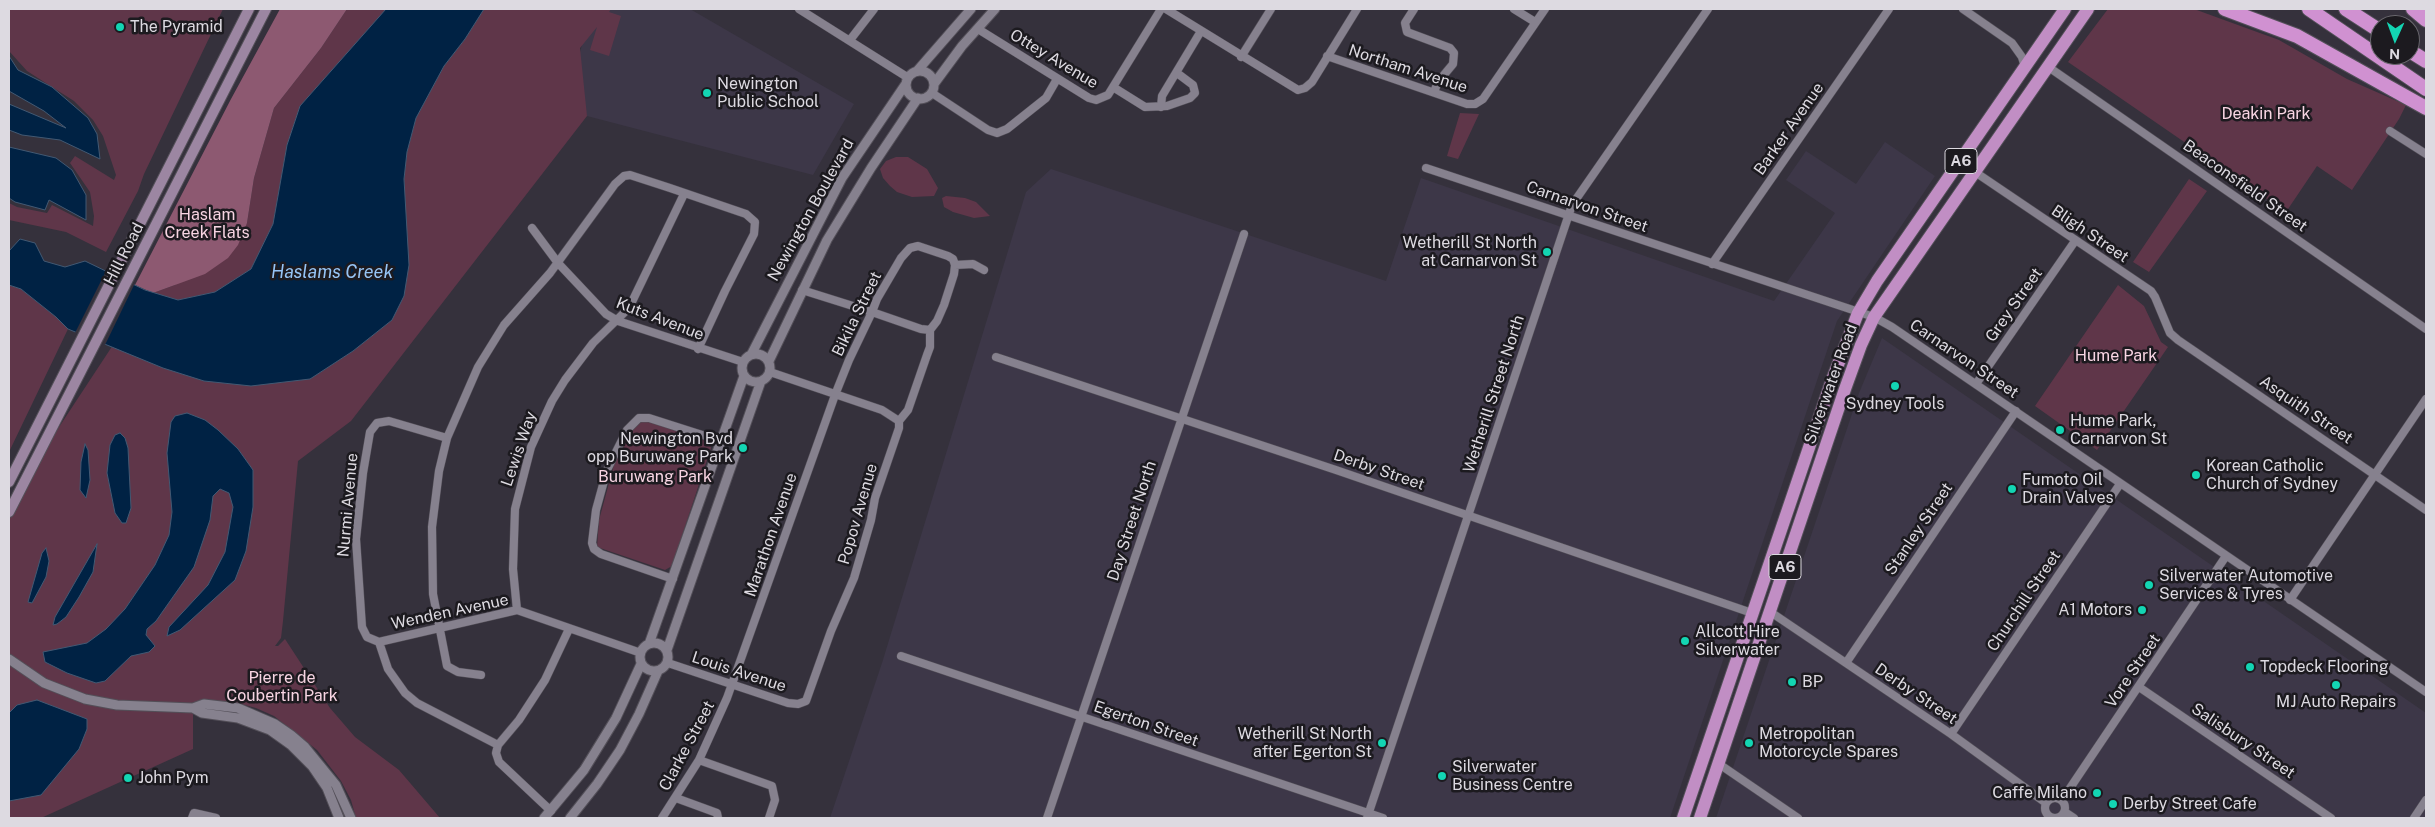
<!DOCTYPE html>
<html>
<head>
<meta charset="utf-8">
<style>
  body { margin:0 }
  #map { position:relative; width:2435px; height:827px; overflow:hidden; background:#35313c; font-family:"Public Sans",sans-serif }
  canvas { display:block }
  .frame { position:absolute; inset:0; border:10px solid #dddae1; pointer-events:none }
  .north { position:absolute; left:2370px; top:15px; width:50px; height:50px; box-sizing:border-box; background:#1c1a1f; border:1px solid #69676d; border-radius:50%; rotate:182deg; font-size:14px; font-weight:700; line-height:20px; text-align:center; color:#dddae1 }
  .north::after { content:''; display:block; margin:auto; width:18px; height:22px; background:#13d5b3; clip-path:polygon(50% 0,100% 100%,50% 72%,0 100%) }
</style>
</head>
<body>
<div id="map">
<canvas width="2435" height="827"></canvas>
<div class="frame"></div>
<div class="north">N</div>
</div>
<script>
const context = document.querySelector('canvas').getContext('2d');
context.lineJoin = 'round';
function fillPath(path, color) {
  context.fillStyle = color;
  context.fill(path, 'evenodd');
}
function toPath(rows) {
  const path = new Path2D();
  for (const r of rows) {
    if (r.length === 3) {
      path.moveTo(r[0] + r[2], r[1]);
      path.arc(r[0], r[1], r[2], 0, 2 * Math.PI);
      continue;
    }
    path.moveTo(r[0], r[1]);
    for (let i = 2; i < r.length; i += 2) path.lineTo(r[i], r[i + 1]);
  }
  return path;
}
function trace(path, color, width, dash) {
  context.strokeStyle = color;
  context.lineWidth = width;
  context.lineCap = dash ? 'butt' : 'round';
  context.setLineDash(dash || []);
  context.stroke(path);
}
function label(font, color, halo, rows, align = 'center') {
  context.font = font + ' "Public Sans",sans-serif';
  context.lineWidth = 5;
  context.setLineDash([]);
  context.textBaseline = 'middle';
  context.strokeStyle = halo;
  context.fillStyle = color;
  for (const [text, x, y, turn = 0] of rows) {
    context.save();
    context.translate(x, y);
    context.rotate((+turn || 0) * Math.PI / 180);
    context.textAlign = isNaN(turn) ? turn : align;
    if (halo) context.strokeText(text, 0, 0);
    context.fillText(text, 0, 0);
    context.restore();
  }
}
fillPath(toPath([
  [603,9,690,9,854,104,813,175,587,116,583,107,577,63,585,34],
  [1885,142,1935,176,1837,321,1670,818,830,818,882,663,1026,192,1051,169,1386,281,1421,178,1774,301,1835,213,1786,180,1806,151,1856,184],
  [1882,338,2426,713,2426,818,1716,818,1859,393]
]), '#3d3748');
fillPath(toPath([
  [9,9,223,9,144,174,138,191,106,252,66,232,9,220,9,203,17,207,47,213,52,205,93,226,94,216,90,192,70,163,75,156,114,180,116,175,103,136,93,120,74,101,27,71,9,51],
  [347,9,386,9,300,106,287,145,273,224,251,269,215,292,178,300,153,293,175,285,247,223,254,178,274,108,321,48],
  [484,9,611,9,609,12,621,16,609,56,590,50,597,27,580,48,587,116,351,421,298,461,283,621,281,638,275,646,278,646,285,639,330,708,355,737,399,770,440,818,356,818,351,800,341,781,317,750,274,716,256,708,233,702,236,694,226,706,193,708,193,749,41,818,9,818,9,503,113,345,163,368,310,379,353,351,392,320,405,196,404,179,407,152,416,118,444,66,465,39],
  [2108,9,2194,9,2279,40,2347,79,2406,105,2399,119,2352,190,2317,166,2286,212,2068,62],
  [1460,113,1479,114,1458,159,1447,156],
  [896,157,908,157,927,169,938,188,934,196,912,197,897,192,890,186,883,178,880,169,886,161],
  [2189,179,2207,191,2149,272,2133,262],
  [946,196,965,198,976,202,990,216,974,218,953,212,944,207,942,198],
  [9,285,21,289,56,317,68,329,9,452],
  [2118,285,2144,306,2161,342,2168,347,2097,450,2035,406],
  [643,420,708,440,711,448,672,566,665,570,597,547,599,520,615,461,631,432]
]), '#5f3649');
fillPath(toPath([
  [280,9,347,9,321,48,274,108,254,178,247,223,238,245,228,258,205,274,175,285,153,293,135,285,231,99]
]), '#8d5971');
const water = toPath([
  [386,9,484,9,465,39,444,66,416,118,407,152,404,179,409,265,404,296,392,320,353,351,310,379,251,386,204,381,163,368,68,329,56,317,21,289,9,285,9,251,20,239,35,243,44,261,65,267,85,261,145,290,178,300,215,292,251,269,273,224,287,145,300,106,386,9],
  [9,56,18,70,52,87,88,118,97,134,100,159,60,140,22,135,9,130,9,104,66,128,44,111,9,91,9,56],
  [9,147,56,158,72,170,86,195,86,220,49,200,45,210,15,202,9,198,9,147],
  [187,413,205,420,218,430,238,449,253,470,253,507,246,551,235,580,180,630,167,636,169,627,208,585,225,552,233,507,229,493,220,489,213,496,210,520,194,567,156,621,147,629,146,635,155,646,149,652,131,656,105,681,96,683,67,673,45,662,43,652,87,643,106,629,125,609,155,565,169,535,172,512,167,453,171,422,175,416,187,413],
  [120,433,125,438,128,448,131,508,126,523,122,523,115,513,107,473,110,445,115,435,120,433],
  [85,444,88,450,90,480,86,498,80,490,81,462,85,444],
  [97,544,93,572,79,597,66,617,57,624,53,625,55,617,97,544],
  [46,548,49,561,46,577,32,603,28,602,42,553,46,548],
  [37,700,87,719,87,729,79,749,41,795,9,801,9,713,17,705,37,700]
]);
fillPath(water, '#024');
trace(water, '#425973', 1);
fillPath(toPath([
  [107,269,135,283,105,345,75,333]
]), '#35313c');
const minor = toPath([
  [799,9,907,77],
  [1166,9,1298,90,1305,88,1312,82,1357,9],
  [1414,9,1405,23,1407,32,1450,48,1454,53,1453,64,1438,82,1434,92],
  [1514,9,1535,22],
  [1963,9,2012,43,2022,57,2025,67],
  [978,29,1089,98,1096,100,1108,95,1161,9],
  [850,40,874,9],
  [1327,56,1467,104,1475,104,1483,99,1545,9],
  [1241,57,1271,9],
  [2047,66,2426,329],
  [1113,87,1145,107,1167,106,1190,98,1195,93,1193,85,1177,73],
  [932,93,988,130,997,133,1007,129,1046,98,1057,79],
  [1161,107,1162,96,1201,31],
  [2390,131,2426,154],
  [1426,168,1874,317,1892,327,2426,692],
  [1975,172,2151,291,2155,297,2170,333,2178,340,2426,510],
  [532,228,558,263,606,314,618,321,743,362],
  [1712,264,1889,9],
  [955,265,973,264,984,270],
  [996,357,1336,470,1752,613],
  [770,372,882,410,899,421],
  [1976,384,2075,241],
  [899,421,908,410,927,355,930,347,930,330],
  [447,438,389,421,377,423,370,432,363,473,356,539,362,627,367,637,379,642,388,669,405,693,417,703,498,745,496,753,499,762,551,811],
  [673,579,601,554,594,549,592,543,596,510,607,470,627,430,639,418,649,418,721,441],
  [2290,600,2426,399],
  [517,610,513,569,515,509,531,447,552,401,565,380,593,343,629,308,684,194],
  [1769,611,1951,734,2046,803],
  [379,642,517,610,641,653],
  [901,656,1383,818],
  [668,663,788,703,798,704,806,701,831,631,854,578,871,520,875,498,899,428,899,421],
  [1846,663,2016,411],
  [481,675,458,672,447,666,433,594,432,527,439,471,447,438,478,367,504,325,550,273,615,184,624,176,630,175,670,188,746,214,755,222,754,234,725,291,698,349],
  [2139,687,2331,818],
  [1951,734,2120,484],
  [498,745,519,720,545,680,569,629],
  [699,760,772,786,775,800,769,818],
  [1719,764,1798,818],
  [2055,808,10],
  [676,798,717,813,718,818],
  [2062,800,2226,556],
  [2065,812,2074,818],
  [192,818,194,813,216,818],
  [662,818,699,760,727,698,835,395,849,360,872,312,877,299,901,258,910,248,918,246,948,256,953,259,955,265,954,274,944,305,937,321,930,330,921,329,872,312,802,290],
  [1047,818,1244,234],
  [1367,818,1572,205,1708,9],
  [2414,818,2426,800]
]);
const tertiary = toPath([
  [917,71,971,9],
  [920,85,14],
  [934,84,962,46,995,9],
  [756,368,14],
  [751,355,842,178,905,85],
  [769,361,827,240,871,168,918,98],
  [654,657,14],
  [649,644,744,376],
  [667,650,761,381],
  [9,659,44,683,85,699,117,705,193,708,202,713,238,718,270,730,291,745,312,766,327,788,339,818],
  [193,708,204,704,238,708,275,724,291,735,305,747,336,785,351,818],
  [544,818,584,770,616,718,641,664],
  [570,818,597,784,620,750,639,714,658,671]
]);
const secondary = toPath([
  [9,482,249,9],
  [9,512,266,9]
]);
const trunk = toPath([
  [1683,818,1832,380,1858,313,1877,281,2065,9],
  [1700,818,1845,389,1861,345,1874,317,2088,9]
]);
const motorway = toPath([
  [2225,9,2297,36,2426,108],
  [2309,9,2426,89],
  [2346,9,2380,31],
  [2413,9,2426,20],
  [2410,51,2426,61]
]);
trace(minor, '#534f58', 9);
trace(tertiary, '#534f58', 11);
trace(secondary, '#534f58', 12);
trace(trunk, '#534f58', 14);
trace(motorway, '#534f58', 16);
trace(minor, '#86818e', 8);
trace(tertiary, '#86818e', 9);
trace(secondary, '#9c86a2', 10);
trace(trunk, '#c18ec4', 12);
trace(motorway, '#d091d1', 14);
for (const [x, y, r, color] of [
  [120,27,5,"#13d5b3"],
  [707,93,5,"#13d5b3"],
  [1547,252,5,"#13d5b3"],
  [1895,386,5,"#13d5b3"],
  [2060,430,5,"#13d5b3"],
  [743,448,5,"#13d5b3"],
  [2196,475,5,"#13d5b3"],
  [2012,489,5,"#13d5b3"],
  [2149,585,5,"#13d5b3"],
  [2142,610,5,"#13d5b3"],
  [1685,641,5,"#13d5b3"],
  [2250,667,5,"#13d5b3"],
  [1792,682,5,"#13d5b3"],
  [2336,685,5,"#13d5b3"],
  [1382,743,5,"#13d5b3"],
  [1749,743,5,"#13d5b3"],
  [1442,776,5,"#13d5b3"],
  [128,778,5,"#13d5b3"],
  [2097,793,5,"#13d5b3"],
  [2113,804,5,"#13d5b3"]
]) {
  const dot = new Path2D();
  dot.arc(x, y, r, 0, 2 * Math.PI);
  context.fillStyle = color;
  context.fill(dot);
  trace(dot, '#1c1a1f', 2);
}
for (const [x, y, w] of [
  [1961,161,32],
  [1785,567,32]
]) {
  const box = new Path2D();
  box.roundRect(x - w / 2, y - 12.5, w, 25, 4);
  context.fillStyle = '#1c1a1f';
  context.fill(box);
  trace(box, '#dddae1', 1);
}
label('bold 15px', '#dddae1', null, [
  ["A6",1961,161],
  ["A6",1785,567]
]);
label('16px', '#dddae1', '#1c1a1f', [
  ["The Pyramid",130,27],
  ["Newington",717,84],
  ["Public School",717,102],
  ["Wetherill St North",1537,243,"right"],
  ["at Carnarvon St",1537,261,"right"],
  ["Sydney Tools",1895,404,"center"],
  ["Hume Park,",2070,421],
  ["Carnarvon St",2070,439],
  ["Newington Bvd",733,439,"right"],
  ["opp Buruwang Park",733,457,"right"],
  ["Korean Catholic",2206,466],
  ["Church of Sydney",2206,484],
  ["Fumoto Oil",2022,480],
  ["Drain Valves",2022,498],
  ["Silverwater Automotive",2159,576],
  ["Services & Tyres",2159,594],
  ["A1 Motors",2132,610,"right"],
  ["Allcott Hire",1695,632],
  ["Silverwater",1695,650],
  ["Topdeck Flooring",2260,667],
  ["BP",1802,682],
  ["MJ Auto Repairs",2336,702,"center"],
  ["Wetherill St North",1372,734,"right"],
  ["after Egerton St",1372,752,"right"],
  ["Metropolitan",1759,734],
  ["Motorcycle Spares",1759,752],
  ["Silverwater",1452,767],
  ["Business Centre",1452,785],
  ["John Pym",138,778],
  ["Caffe Milano",2087,793,"right"],
  ["Derby Street Cafe",2123,804]
], 'left');
label('16px', '#dddae1', '#1c1a1f', [
  ["Ottey Avenue",1054,59,31],
  ["Northam Avenue",1408,69,18],
  ["Barker Avenue",1789,129,-55],
  ["Beaconsfield Street",2245,186,35],
  ["Carnarvon Street",1587,207,19],
  ["Newington Boulevard",811,210,-61],
  ["Bligh Street",2090,234,34],
  ["Hill Road",124,254,-63],
  ["Grey Street",2014,305,-55],
  ["Bikila Street",857,314,-64],
  ["Kuts Avenue",660,319,21],
  ["Carnarvon Street",1964,359,34],
  ["Silverwater Road",1831,384,-70],
  ["Wetherill Street North",1494,394,-72],
  ["Asquith Street",2306,410,34],
  ["Lewis Way",519,449,-71],
  ["Derby Street",1379,470,19],
  ["Nurmi Avenue",348,505,-85],
  ["Popov Avenue",858,514,-74],
  ["Day Street North",1132,521,-72],
  ["Stanley Street",1919,529,-56],
  ["Marathon Avenue",771,535,-71],
  ["Churchill Street",2024,601,-56],
  ["Wenden Avenue",450,612,-12],
  ["Vore Street",2133,671,-56],
  ["Louis Avenue",739,672,18],
  ["Derby Street",1916,694,34],
  ["Egerton Street",1146,724,19],
  ["Salisbury Street",2243,741,34],
  ["Clarke Street",687,746,-62]
]);
label('16px', '#f8d5e3', '#1c1a1f', [
  ["Deakin Park",2266,114],
  ["Haslam",207,215],
  ["Creek Flats",207,233],
  ["Hume Park",2116,356],
  ["Buruwang Park",655,477],
  ["Pierre de",282,678],
  ["Coubertin Park",282,696]
]);
label('italic 18px', '#96c4f5', '#1c1a1f', [
  ["Haslams Creek",332,272]
]);
</script>
</body>
</html>
